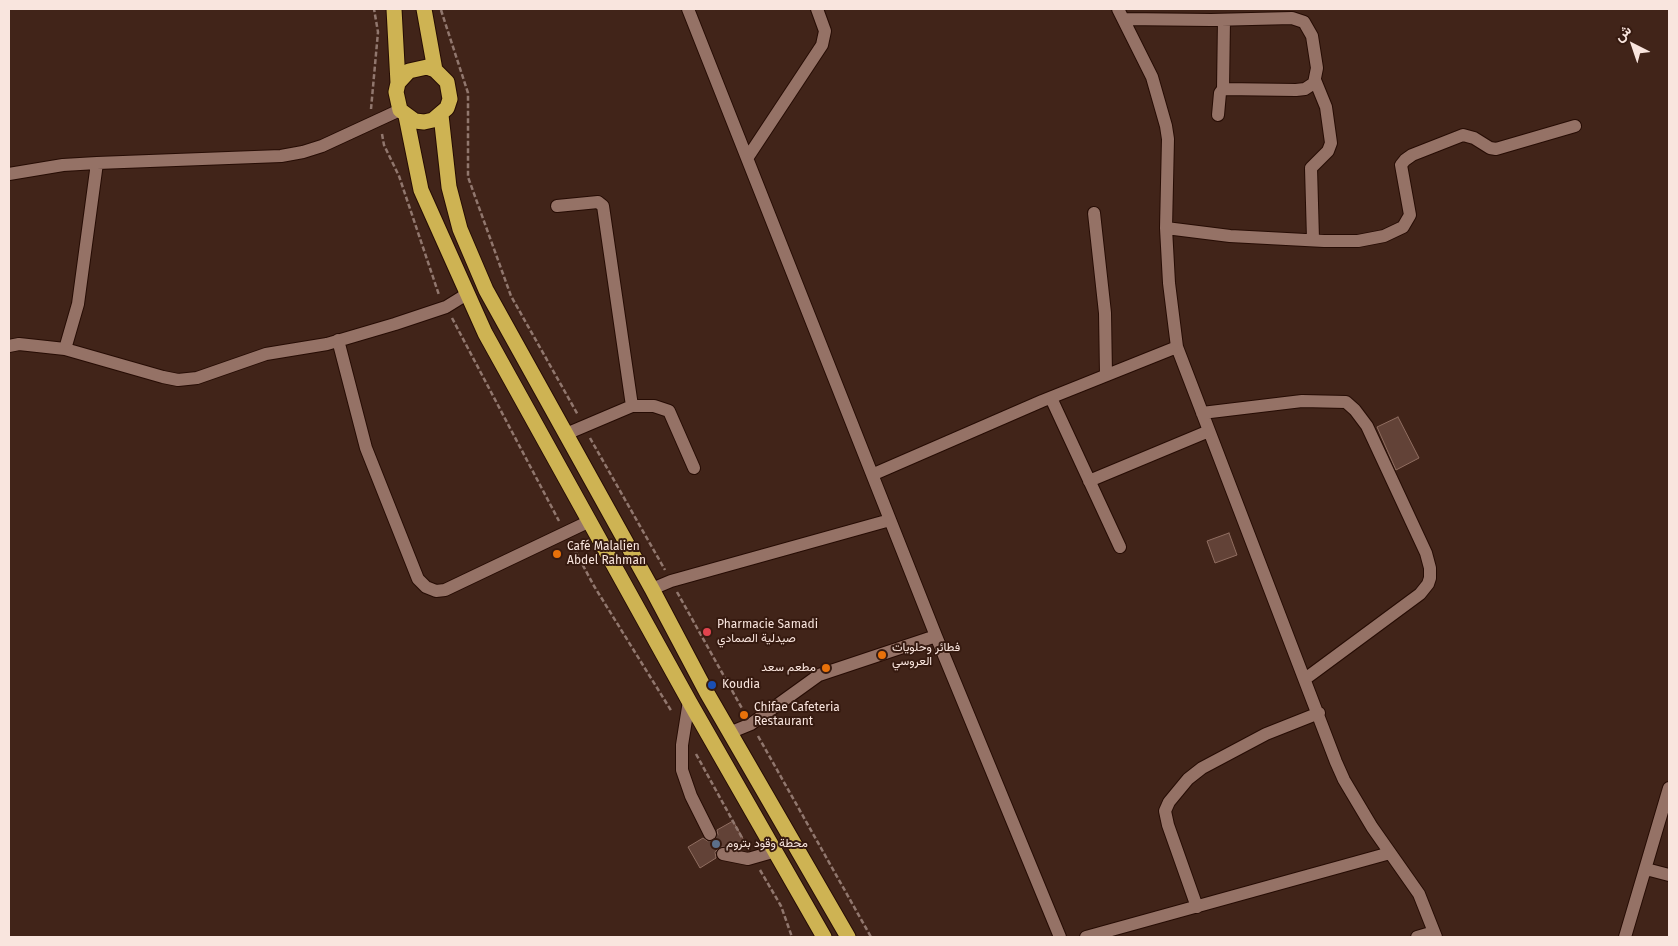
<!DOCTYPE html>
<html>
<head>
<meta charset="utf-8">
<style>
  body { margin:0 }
  #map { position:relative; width:1678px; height:946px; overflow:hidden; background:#412419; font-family:"Fira Sans",Vazirmatn,sans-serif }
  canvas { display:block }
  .frame { position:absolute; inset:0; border:10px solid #f9e5de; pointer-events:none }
  .north { position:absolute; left:1608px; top:20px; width:50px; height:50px; -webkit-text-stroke:4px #361a10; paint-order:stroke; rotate:319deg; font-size:14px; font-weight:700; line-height:20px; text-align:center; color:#f9e5de }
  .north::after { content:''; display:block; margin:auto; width:18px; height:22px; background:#f9e5de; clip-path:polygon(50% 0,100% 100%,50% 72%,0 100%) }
</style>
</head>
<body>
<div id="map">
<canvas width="1678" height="946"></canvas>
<div class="frame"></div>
<div class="north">ش</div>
</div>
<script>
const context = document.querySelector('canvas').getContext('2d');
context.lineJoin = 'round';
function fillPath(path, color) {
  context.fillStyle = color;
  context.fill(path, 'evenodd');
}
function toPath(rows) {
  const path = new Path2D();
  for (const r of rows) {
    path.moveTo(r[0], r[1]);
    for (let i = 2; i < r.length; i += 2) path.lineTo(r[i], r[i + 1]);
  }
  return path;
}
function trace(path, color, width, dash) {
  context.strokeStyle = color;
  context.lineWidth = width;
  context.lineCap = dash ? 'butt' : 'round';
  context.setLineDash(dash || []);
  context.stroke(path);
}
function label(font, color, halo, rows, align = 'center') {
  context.font = font + ' "Fira Sans",Vazirmatn,sans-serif';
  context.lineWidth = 4;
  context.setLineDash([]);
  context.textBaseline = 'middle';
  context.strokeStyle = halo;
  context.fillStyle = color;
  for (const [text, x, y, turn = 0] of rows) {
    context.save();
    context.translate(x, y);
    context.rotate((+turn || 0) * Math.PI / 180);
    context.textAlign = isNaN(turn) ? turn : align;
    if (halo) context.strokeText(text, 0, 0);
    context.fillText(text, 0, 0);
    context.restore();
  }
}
const building = toPath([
  [1398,417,1419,458,1396,470,1377,427,1398,417],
  [1229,533,1237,555,1215,563,1207,541,1229,533],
  [733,821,745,842,734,848,720,847,715,852,716,858,700,868,688,847,703,838,709,842,714,841,718,835,717,830,733,821]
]);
fillPath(building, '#624237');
trace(building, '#906e61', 1);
trace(toPath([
  [710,834,723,854]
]), '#5d4137', 12, [12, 6]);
const minor = toPath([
  [688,9,936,636,1060,937],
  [1118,9,1152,77,1166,126,1168,139,1166,228,1169,283,1177,347,1336,762,1344,780,1372,827,1419,894,1436,937],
  [1123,19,1211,20,1292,18,1304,22,1312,36,1317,68,1314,83,1305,89,1296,90,1223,89,1220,93,1218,115],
  [1223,89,1224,20],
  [748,157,822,45,825,31,817,9],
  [9,174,63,165,97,163,281,156,303,152,322,146,400,110],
  [557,206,598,202,603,206,632,406,566,434],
  [1094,213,1105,313,1106,375],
  [1166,228,1230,236,1324,241,1358,241,1384,236,1403,227,1410,215,1401,165,1405,160,1412,155,1463,135,1474,138,1490,148,1496,149,1575,126],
  [1313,239,1311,168,1328,151,1331,143,1326,107,1315,80],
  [338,340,366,448,418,579,426,587,436,591,445,590,590,521],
  [9,346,19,344,65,349,78,304,97,163],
  [65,349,163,377,178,380,197,378,266,354,327,344,395,324,446,307,467,294],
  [1051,398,1120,547],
  [632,406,654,406,669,411,694,468],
  [1202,413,1302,401,1346,402,1355,410,1367,426,1426,553,1430,568,1430,578,1428,584,1420,594,1305,679],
  [874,474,1042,401,1177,347],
  [1089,481,1209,431],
  [652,589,671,581,890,520],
  [689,701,682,745,682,770,691,796,710,834],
  [729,733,751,724,819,675,936,636],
  [723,854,748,859,776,851],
  [1646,869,1669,875],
  [1197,907,1168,825,1165,811,1169,802,1188,779,1202,768,1266,734,1319,713],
  [1086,937,1390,853],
  [1417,937,1434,932],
  [1625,937,1669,788]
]);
const highway = toPath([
  [394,9,398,83,396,92,400,110,415,121,424,122,433,120,447,108,450,99,447,82,435,70,427,67,409,71,398,83],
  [424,9,435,70],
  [441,115,449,187,460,229,486,290,652,589,707,693,848,937],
  [406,116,421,190,485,333,689,701,824,937]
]);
trace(minor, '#260c04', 14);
trace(highway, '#260c04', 17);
trace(toPath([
  [441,10,468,93,468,177,511,296,578,415],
  [371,109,378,32,374,9],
  [382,134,384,145,399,176,439,295],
  [452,318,559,521],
  [590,438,665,570],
  [572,545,594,586,672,712],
  [677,592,744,712],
  [758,736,871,937],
  [696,754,746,845],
  [760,870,781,906,792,937]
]), '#91776e', 2.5, [5, 2.5]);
trace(minor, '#957266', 12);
trace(highway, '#ceb353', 15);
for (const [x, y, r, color] of [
  [557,554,5,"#e8710a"],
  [707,632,5,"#e0444e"],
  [882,655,5,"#e8710a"],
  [826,668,5,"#e8710a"],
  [712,685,5,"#1a4fb4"],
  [744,715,5,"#e8710a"],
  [716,844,5,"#5c6f8a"]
]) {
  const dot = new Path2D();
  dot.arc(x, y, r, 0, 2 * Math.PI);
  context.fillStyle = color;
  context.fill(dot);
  trace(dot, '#361a10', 2);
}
label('12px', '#f9e5de', '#361a10', [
  ["Café Malalien",567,547],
  ["Abdel Rahman",567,561],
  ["Pharmacie Samadi",717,625],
  ["صيدلية الصمادي",717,639],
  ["فطائر وحلويات",892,648],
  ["العروسي",892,662],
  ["مطعم سعد",816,668,"right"],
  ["Koudia",722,685],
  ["Chifae Cafeteria",754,708],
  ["Restaurant",754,722],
  ["محطة وقود بتروم",726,844]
], 'left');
</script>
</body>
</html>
